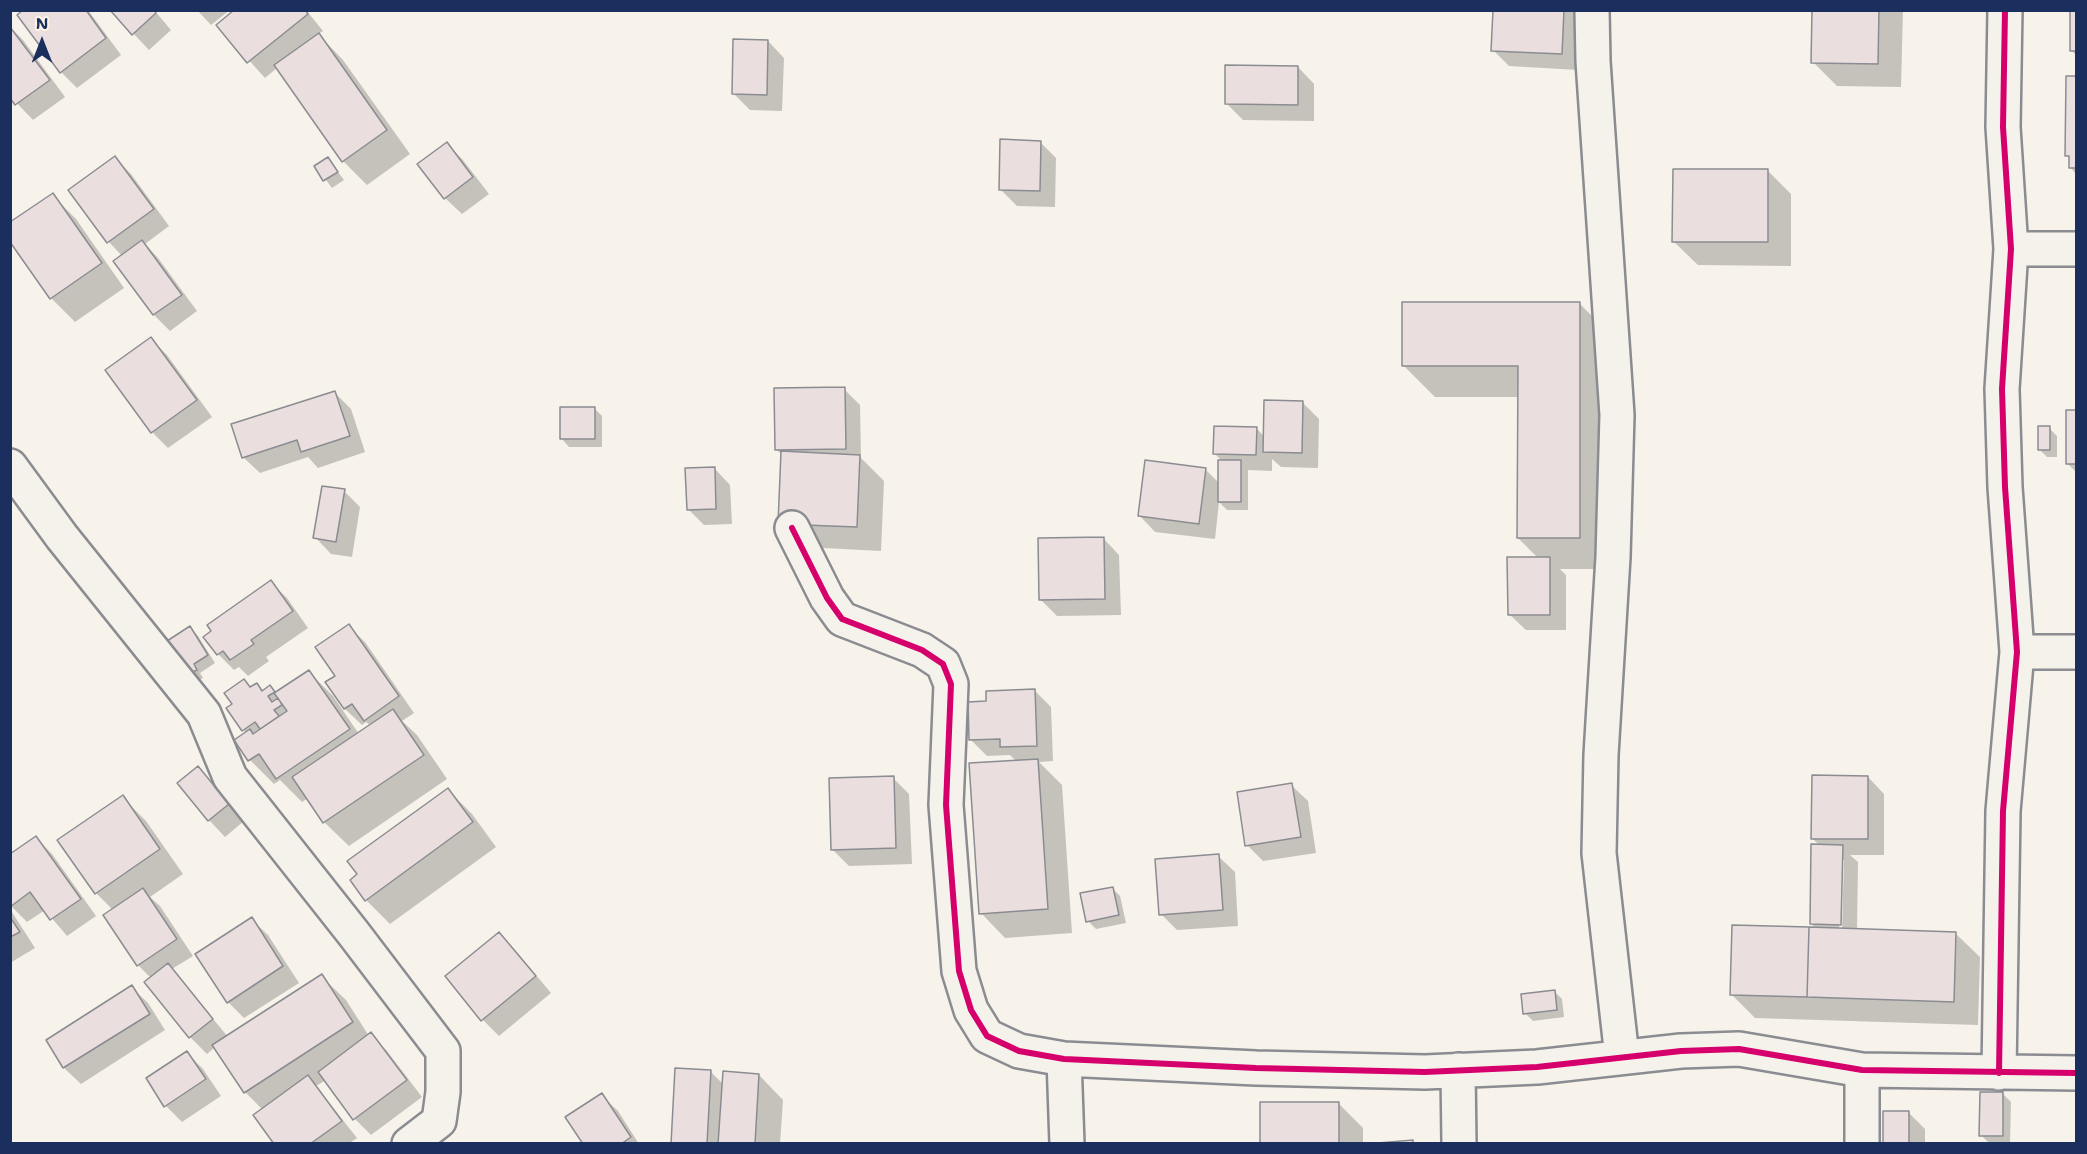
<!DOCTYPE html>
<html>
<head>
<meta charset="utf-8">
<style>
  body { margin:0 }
  #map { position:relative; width:2087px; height:1154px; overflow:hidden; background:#f7f3ea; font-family:"Shantell Sans",sans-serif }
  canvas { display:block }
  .frame { position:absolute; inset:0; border:12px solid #1b2f5e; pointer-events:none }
  .north { position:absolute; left:12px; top:12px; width:60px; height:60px; -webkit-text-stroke:4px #fcf5e5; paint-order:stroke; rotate:0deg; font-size:16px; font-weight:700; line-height:24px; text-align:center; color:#1b2f5e }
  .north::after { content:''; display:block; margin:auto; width:21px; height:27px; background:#1b2f5e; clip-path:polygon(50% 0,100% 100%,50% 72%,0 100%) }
</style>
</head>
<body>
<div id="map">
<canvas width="2087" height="1154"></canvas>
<div class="frame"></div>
<div class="north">N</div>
</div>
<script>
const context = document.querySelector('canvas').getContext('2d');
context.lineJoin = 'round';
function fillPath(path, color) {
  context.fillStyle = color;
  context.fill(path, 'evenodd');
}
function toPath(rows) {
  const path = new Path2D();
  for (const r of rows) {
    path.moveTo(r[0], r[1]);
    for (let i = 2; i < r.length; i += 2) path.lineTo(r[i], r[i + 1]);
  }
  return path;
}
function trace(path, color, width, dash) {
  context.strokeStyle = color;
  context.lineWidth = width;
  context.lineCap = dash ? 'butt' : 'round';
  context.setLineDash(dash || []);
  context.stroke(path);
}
fillPath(toPath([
  [26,10,88,10,121,55,77,88,61,72],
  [154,10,171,30,149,50,133,33],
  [197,10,230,10,211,25],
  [236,10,306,10,323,31,318,34,343,60,410,154,367,185,343,161,277,68,265,78,218,26],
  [1495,10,1577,10,1578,70,1509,66,1493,50],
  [1814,10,1903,10,1901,87,1837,86,1813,62],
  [2072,10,2076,10,2076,55,2071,50],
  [10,27,23,40,65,97,33,120,10,96],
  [768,41,784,58,782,111,750,110,734,94],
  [1298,67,1314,84,1314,121,1243,120,1226,103],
  [2067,78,2076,78,2076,174,2070,167,2070,159,2066,155],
  [1040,142,1056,158,1055,207,1017,206,1000,189],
  [447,144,463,160,489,194,462,214,445,198,420,165],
  [115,158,131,174,169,226,145,244,158,258,197,311,170,331,154,315,115,261,122,256,109,242,70,190],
  [328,159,344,180,332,188,316,167],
  [1767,170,1791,194,1791,266,1698,265,1673,241],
  [52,195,76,219,124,288,75,322,51,298],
  [1580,304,1611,335,1611,569,1560,569,1566,575,1566,630,1526,630,1509,614,1539,559,1518,538,1519,397,1435,397,1403,365],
  [151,339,167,355,212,417,168,448,152,432],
  [844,389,860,405,861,458,884,481,881,551,804,547,783,456,776,449],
  [335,393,351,409,365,452,318,468,308,457,260,473,243,457],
  [1303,403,1319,419,1318,468,1281,467,1272,459,1272,471,1248,470,1248,510,1227,510,1219,502,1215,539,1155,532,1139,515,1205,469,1219,483,1222,461,1215,454,1256,428,1265,437],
  [594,408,602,416,602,447,569,447,562,439],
  [2068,411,2076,411,2076,472,2067,463],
  [2049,428,2057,436,2057,457,2047,457,2039,449],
  [714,468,730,485,732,524,704,525,688,509],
  [344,491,360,507,352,557,331,554,315,537],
  [1103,538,1119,555,1121,615,1057,616,1041,600],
  [270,582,287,598,308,628,266,657,269,661,248,676,239,667,234,670,218,654],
  [348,626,365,642,414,713,402,721,417,735,447,779,349,846,324,822,308,798,302,802,280,780,274,784,250,760,236,741,247,734,243,730,251,688,257,684,264,691,270,687,276,694,309,672,333,696,359,734,371,726,366,722,362,725,345,709,327,682,337,676],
  [190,628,198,636,215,663,200,673,203,678,197,681,189,674],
  [1035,691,1051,707,1053,761,1039,762,1062,785,1072,933,1005,938,981,913,1017,762,1010,755,987,756,971,740],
  [198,768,214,784,244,821,225,837,209,820],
  [1868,777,1884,794,1884,855,1850,855,1858,862,1857,930,1955,933,1980,957,1978,1025,1755,1018,1731,994,1817,929,1811,924,1820,846,1812,838],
  [1841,860,1844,860,1842,932,1839,932],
  [893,778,909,794,912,864,849,866,833,850],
  [1291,785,1308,801,1316,853,1263,861,1247,845],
  [448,790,472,814,496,847,390,924,366,900],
  [122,797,146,821,183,874,150,897,160,906,193,956,172,969,228,1037,321,976,346,1000,369,1036,370,1034,387,1051,422,1097,371,1135,355,1119,326,1080,316,1086,357,1138,348,1144,276,1144,263,1110,245,1092,215,1047,207,1054,190,1037,146,982,151,978,138,965,113,910,96,893],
  [36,838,52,854,96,916,67,936,45,910,27,922,10,905],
  [1218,856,1235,872,1238,926,1177,930,1161,914],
  [1112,888,1120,896,1126,923,1096,929,1088,921],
  [10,909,35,948,10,963],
  [251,919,268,935,299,983,244,1018,228,1002],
  [499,934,515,950,551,993,499,1036,483,1020],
  [131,987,148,1003,165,1030,81,1084,64,1068,48,1040],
  [1554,991,1562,999,1564,1017,1533,1021,1525,1013],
  [187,1053,203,1069,221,1096,182,1122,166,1106],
  [710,1071,723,1084,759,1075,783,1100,780,1144,673,1144],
  [2003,1094,2011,1102,2010,1143,1989,1143,1981,1135],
  [601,1095,618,1111,639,1144,585,1144],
  [1339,1104,1363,1128,1363,1144,1262,1144],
  [1909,1113,1925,1129,1925,1144,1885,1144]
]), '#0003');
const building = toPath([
  [23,10,86,10,106,38,60,73,17,15,23,10],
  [110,10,154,10,156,13,132,35,110,10],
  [234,10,305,10,308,14,247,63,216,25,234,10],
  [1493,10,1564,10,1562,54,1491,51,1493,10],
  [1812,10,1879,10,1878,64,1811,63,1812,10],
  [2070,10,2076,10,2076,51,2070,51,2070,10],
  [10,27,50,80,15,105,10,98,10,27],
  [319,33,387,130,342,162,274,65,319,33],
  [733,39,768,40,767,95,732,94,733,39],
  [1225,65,1298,66,1298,105,1225,104,1225,65],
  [2066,76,2076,76,2076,168,2069,168,2069,156,2065,156,2066,76],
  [1000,139,1041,141,1040,191,999,190,1000,139],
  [447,142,473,177,444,199,417,164,447,142],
  [115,156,154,209,107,243,68,190,115,156],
  [328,157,338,172,323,181,314,166,328,157],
  [1673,169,1768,169,1768,242,1672,242,1673,169],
  [53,193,102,263,50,299,10,242,10,222,53,193],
  [142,240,182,295,153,315,113,261,142,240],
  [1402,302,1580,302,1580,538,1517,538,1518,366,1402,366,1402,302],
  [151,337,197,400,151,433,105,370,151,337],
  [845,387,846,449,775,450,774,388,845,387],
  [335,391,350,436,301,452,297,440,242,458,231,424,335,391],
  [1264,400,1303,401,1302,453,1263,452,1264,400],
  [560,407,595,407,595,439,560,439,560,407],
  [2066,410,2076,410,2076,464,2066,464,2066,410],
  [1214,426,1257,427,1256,455,1213,454,1214,426],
  [2038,426,2050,426,2050,450,2038,450,2038,426],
  [781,451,860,455,857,527,778,524,781,451],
  [1145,460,1206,468,1199,524,1138,516,1145,460],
  [1218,460,1241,460,1241,502,1218,502,1218,460],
  [715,467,716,509,687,510,685,468,715,467],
  [322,486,345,489,336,542,313,538,322,486],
  [1104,537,1105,599,1039,600,1038,538,1104,537],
  [1507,557,1550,557,1550,615,1508,615,1507,557],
  [271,580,293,611,251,640,254,644,230,660,223,651,217,655,203,637,211,631,207,625,271,580],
  [349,624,399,696,364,721,352,704,344,709,325,682,335,676,315,647,349,624],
  [190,626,208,655,194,664,197,670,188,674,167,641,190,626],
  [309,670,350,729,276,779,259,754,248,761,234,740,250,729,253,734,287,711,274,693,309,670],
  [244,679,250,687,257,683,262,691,270,685,275,692,268,696,272,702,278,698,282,705,274,710,279,716,260,729,255,722,242,731,226,708,232,704,224,693,244,679],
  [1035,689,1037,746,1000,747,1000,739,969,740,968,702,986,701,986,691,1035,689],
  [393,709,424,755,323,823,292,777,393,709],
  [1038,759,1048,909,979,914,969,763,1038,759],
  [198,766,229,804,208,821,177,783,198,766],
  [1812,775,1868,776,1868,839,1811,839,1812,775],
  [894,776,896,848,831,850,829,778,894,776],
  [1292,783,1301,837,1245,846,1237,792,1292,783],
  [448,788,473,822,365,901,350,880,357,874,347,861,448,788],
  [123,795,160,849,95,894,57,840,123,795],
  [36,836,81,899,50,920,30,892,10,907,10,854,36,836],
  [1811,844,1843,845,1841,925,1810,924,1811,844],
  [1219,854,1223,910,1159,915,1155,859,1219,854],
  [1113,887,1119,915,1086,922,1080,893,1113,887],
  [143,888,177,939,137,966,103,915,143,888],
  [10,917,20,932,10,937,10,917],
  [252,917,283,966,227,1003,195,954,252,917],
  [1732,925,1809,927,1807,997,1730,995,1732,925],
  [1809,927,1956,932,1954,1002,1807,997,1809,927],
  [499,932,536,976,481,1021,445,976,499,932],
  [168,963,213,1019,189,1038,144,982,168,963],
  [322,974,353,1022,244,1093,212,1045,322,974],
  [132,985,150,1014,63,1068,46,1040,132,985],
  [1555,990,1557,1010,1523,1014,1521,994,1555,990],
  [371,1032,407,1080,353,1120,318,1072,371,1032],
  [187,1051,206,1079,164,1107,146,1078,187,1051],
  [675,1068,711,1070,707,1144,671,1144,675,1068],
  [723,1071,759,1074,755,1144,718,1144,723,1071],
  [308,1075,342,1121,310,1144,274,1144,253,1115,308,1075],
  [1980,1092,2003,1092,2003,1136,1979,1136,1980,1092],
  [602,1093,631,1137,621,1144,583,1144,565,1117,602,1093],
  [1260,1102,1339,1102,1339,1144,1260,1144,1260,1102],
  [1883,1111,1909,1111,1909,1144,1883,1144,1883,1111],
  [1413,1140,1413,1144,1366,1144,1413,1140]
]);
fillPath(building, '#eadedf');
trace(building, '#8a8c91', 1.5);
const street = toPath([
  [1592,10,1593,61,1617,415,1613,557,1601,755,1599,853,1622,1057],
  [2011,249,2076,249],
  [10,466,62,537,204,714,230,777,354,934,443,1051,443,1092,439,1121,409,1144],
  [792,528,827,598,842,619,922,650,943,664,951,684,946,805,959,971,971,1010,987,1036,1019,1051,1064,1059,1256,1068,1425,1072,1537,1067,1681,1051,1739,1049,1862,1070,2076,1073],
  [2017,652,2076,652],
  [1064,1059,1067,1144],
  [1458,1070,1459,1144],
  [1862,1070,1862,1144],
  [1999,1073,2003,811,2017,652,2005,487,2002,389,2011,249,2003,127,2005,10]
]);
trace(street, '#8a8c91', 38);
trace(street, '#f5f2ec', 33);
trace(toPath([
  [792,528,827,598,842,619,922,650,943,664,951,684,946,805,959,971,971,1010,987,1036,1019,1051,1064,1059,1256,1068,1425,1072,1537,1067,1681,1051,1739,1049,1862,1070,2076,1073],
  [1999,1073,2003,811,2017,652,2005,487,2002,389,2011,249,2003,127,2005,10]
]), '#d6006c', 6);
</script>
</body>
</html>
